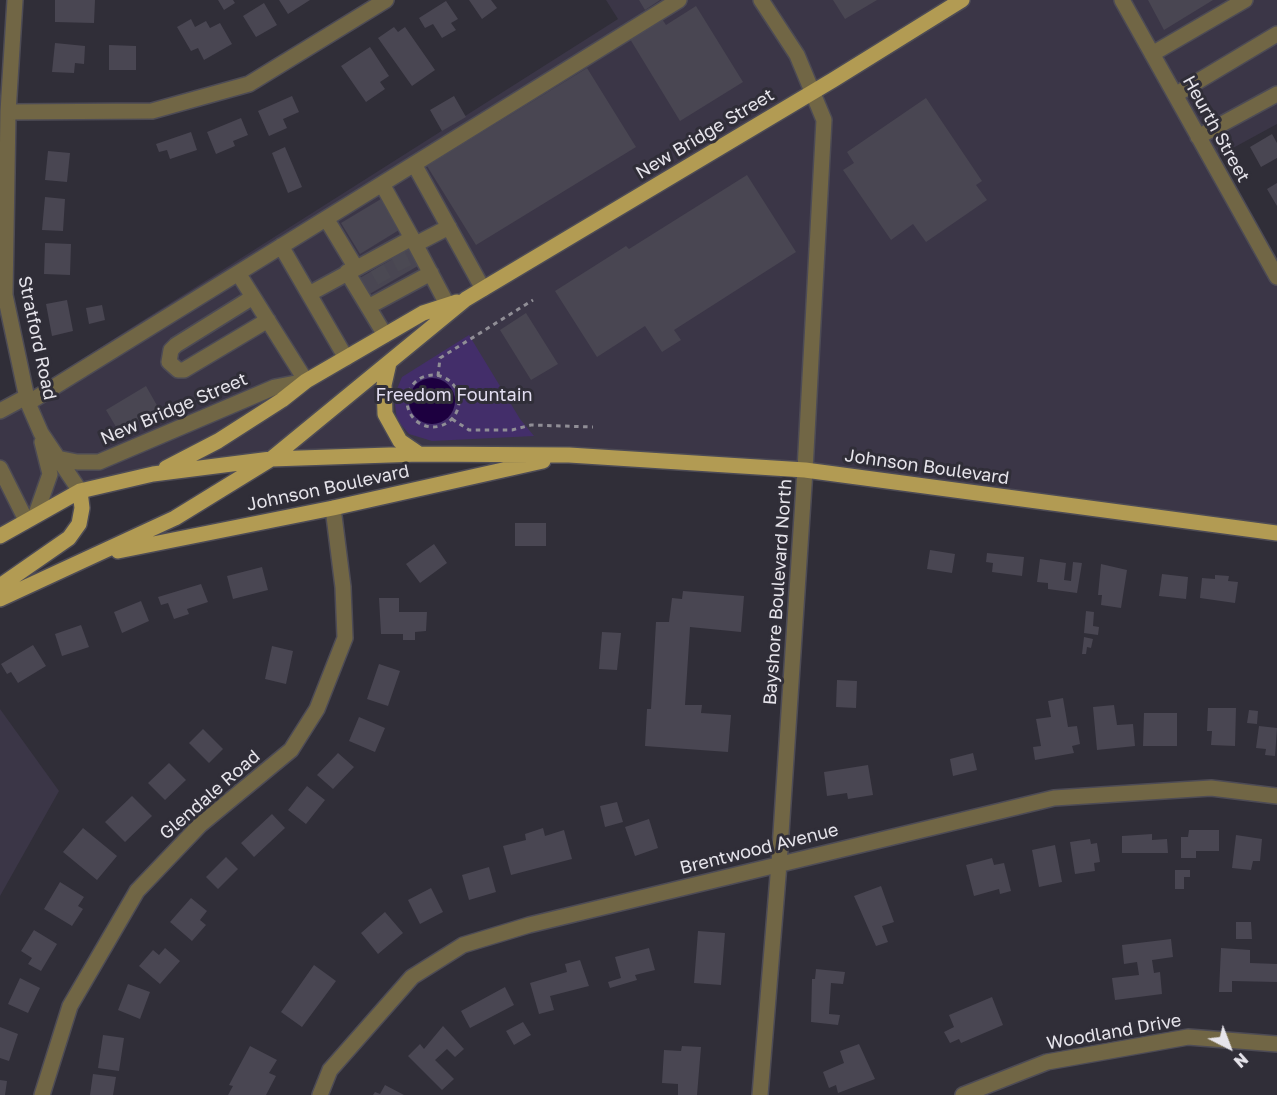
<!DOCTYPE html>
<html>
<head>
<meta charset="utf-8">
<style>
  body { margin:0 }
  #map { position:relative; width:1277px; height:1095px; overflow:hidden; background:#302e38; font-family:"Golos Text",sans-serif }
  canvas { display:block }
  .north { position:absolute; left:1199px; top:1017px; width:60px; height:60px; -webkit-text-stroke:4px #302e38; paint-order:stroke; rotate:138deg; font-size:16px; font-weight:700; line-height:24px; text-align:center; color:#e6e4eb }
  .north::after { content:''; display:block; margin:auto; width:21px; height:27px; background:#e6e4eb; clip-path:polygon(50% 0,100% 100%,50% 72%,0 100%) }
</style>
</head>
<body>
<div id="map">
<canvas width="1277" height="1095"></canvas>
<div class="north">N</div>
</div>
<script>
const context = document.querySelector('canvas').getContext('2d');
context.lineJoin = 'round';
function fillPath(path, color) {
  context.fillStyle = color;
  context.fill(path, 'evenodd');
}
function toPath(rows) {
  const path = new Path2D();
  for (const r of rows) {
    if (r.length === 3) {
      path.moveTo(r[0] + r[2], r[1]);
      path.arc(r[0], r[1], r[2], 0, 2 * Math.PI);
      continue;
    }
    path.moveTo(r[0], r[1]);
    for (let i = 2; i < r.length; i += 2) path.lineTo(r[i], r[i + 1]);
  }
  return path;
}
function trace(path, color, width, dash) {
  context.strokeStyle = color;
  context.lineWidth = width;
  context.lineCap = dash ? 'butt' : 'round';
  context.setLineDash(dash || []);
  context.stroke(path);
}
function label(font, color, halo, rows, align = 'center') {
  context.font = font + ' "Golos Text",sans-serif';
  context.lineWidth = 6;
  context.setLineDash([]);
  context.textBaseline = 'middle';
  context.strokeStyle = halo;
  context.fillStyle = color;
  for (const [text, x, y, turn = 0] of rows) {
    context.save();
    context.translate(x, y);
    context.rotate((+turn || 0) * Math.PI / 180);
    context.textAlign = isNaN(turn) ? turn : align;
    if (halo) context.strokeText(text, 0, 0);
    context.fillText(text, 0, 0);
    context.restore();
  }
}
fillPath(toPath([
  [606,0,1277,0,1277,124,1211,160,1277,277,1277,534,805,470,569,455,271,459,80,491,0,536,0,404,41,385,618,19],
  [0,709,59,791,0,896]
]), '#3b3647');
fillPath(toPath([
  [469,335,520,419,534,436,432,441,409,434,397,420,394,396,402,377]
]), '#432e6a');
fillPath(toPath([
  [432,401,23]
]), '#1d0040');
fillPath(toPath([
  [55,0,95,0,94,23,55,22],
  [218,0,233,0,235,3,224,10],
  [279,0,310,0,288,14],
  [469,0,491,0,497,8,482,19],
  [639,0,660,0,645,10],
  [833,0,877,0,845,19],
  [1148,0,1213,0,1164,30],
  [446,1,458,19,451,23,456,30,442,38,433,24,425,28,419,18],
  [264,3,277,25,256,37,243,16],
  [696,6,743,82,680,121,630,39,662,19,666,25],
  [191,19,195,27,206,21,210,28,220,23,232,44,204,60,198,48,191,51,177,27],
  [394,27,398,32,405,27,435,70,412,86,378,38],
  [55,43,85,46,84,64,75,63,74,73,52,72],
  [109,45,136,46,136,70,109,70],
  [370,47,389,76,380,82,385,89,366,102,341,66],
  [587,68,636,147,476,245,427,166],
  [292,96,299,112,283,119,287,128,269,136,258,111],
  [454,96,466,117,442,131,430,110],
  [926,98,982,181,976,185,987,200,926,242,913,224,891,240,843,170,854,163,847,152],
  [241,118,248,135,233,141,235,146,216,154,207,132],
  [191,132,197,150,170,159,167,150,159,152,156,144],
  [1272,134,1277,143,1277,158,1261,167,1250,147],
  [285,147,302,187,288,193,272,153],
  [48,151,70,153,67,182,45,180],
  [747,175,796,252,674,330,681,340,662,352,645,326,597,357,555,291,626,246,629,249],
  [1277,183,1277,206,1267,189],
  [45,197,65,199,63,231,42,230],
  [381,199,399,230,360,254,341,223],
  [45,243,71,244,70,275,44,274],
  [413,247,423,263,368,295,358,279],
  [67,300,73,331,52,336,46,304],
  [102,305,105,320,89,324,86,308],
  [526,313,558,364,531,380,500,330],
  [146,386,159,409,119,432,106,410],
  [515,523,546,523,546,546,515,546],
  [434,544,447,563,420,583,406,564],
  [930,550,955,554,952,573,927,569],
  [987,553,1024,557,1022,576,992,572,993,563,986,562],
  [1040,559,1066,563,1064,580,1071,581,1073,562,1082,563,1077,593,1048,589,1048,583,1037,582],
  [1101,564,1127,570,1121,608,1101,605,1102,595,1098,595],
  [262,567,268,590,233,599,227,576],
  [1162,574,1188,577,1186,599,1159,596],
  [1215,575,1229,576,1228,581,1238,582,1235,603,1200,598,1202,578,1215,579],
  [201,584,208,602,187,609,189,614,174,619,168,603,161,605,158,597],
  [683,591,744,596,741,632,690,627,685,705,702,705,701,713,731,715,728,752,645,746,647,709,651,709,656,622,669,622,672,598,682,599],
  [379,598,399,598,399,612,427,612,426,631,415,632,415,640,403,640,403,634,381,634],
  [141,601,149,621,122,633,114,612],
  [1086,611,1094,612,1093,626,1099,627,1098,635,1084,633],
  [81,625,89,647,62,656,55,634],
  [602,632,621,633,617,670,599,669],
  [1084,637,1093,639,1091,648,1087,647,1086,654,1082,654],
  [33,645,46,666,18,683,11,672,7,674,1,664],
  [272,646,293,651,286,684,265,679],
  [379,664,400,671,388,706,367,699],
  [837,680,857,681,856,708,836,707],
  [1063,698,1068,727,1077,726,1080,744,1072,746,1074,753,1035,760,1033,747,1041,746,1036,719,1051,717,1048,701],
  [1114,705,1117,725,1133,724,1135,746,1097,750,1093,707],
  [1208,708,1236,708,1235,746,1211,745,1212,731,1207,731],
  [1249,710,1258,711,1257,724,1247,723],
  [1144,713,1177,713,1177,746,1143,746],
  [359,717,385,728,375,752,349,741],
  [1259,726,1277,728,1275,756,1265,755,1266,749,1256,748],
  [203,729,223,749,209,763,189,743],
  [338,753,354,767,333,789,317,775],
  [973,753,977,770,953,776,950,759],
  [169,763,186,780,165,800,148,783],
  [868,765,873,795,848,799,847,793,827,796,824,772],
  [307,786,325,800,306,824,288,810],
  [132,796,152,816,125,842,105,822],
  [617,802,623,822,605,827,600,806],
  [272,814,285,828,254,857,241,843],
  [649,819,658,848,635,856,625,827],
  [83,828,117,856,97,880,63,852],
  [543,828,545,836,564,830,572,859,511,875,503,846,526,840,525,834],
  [1189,830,1219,830,1219,851,1196,851,1196,858,1181,858,1181,837,1188,837],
  [1152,834,1152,840,1167,839,1168,853,1122,853,1122,836],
  [1236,835,1262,839,1260,861,1253,861,1251,870,1232,868],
  [1090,839,1091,844,1097,843,1100,862,1094,863,1095,871,1075,874,1070,842],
  [1055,845,1062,882,1039,887,1032,850],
  [226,857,238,869,218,889,206,877],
  [992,858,994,865,1004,863,1011,891,1000,894,999,889,974,896,966,865],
  [489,867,496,892,469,900,462,875],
  [1175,870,1190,870,1190,877,1184,877,1184,889,1175,889],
  [60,882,84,897,78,906,83,909,72,926,44,909],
  [881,886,894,922,882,926,888,942,876,946,854,896],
  [431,888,443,912,420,924,408,900],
  [191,898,207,911,200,920,206,925,192,941,170,922],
  [385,912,403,933,378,954,361,933],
  [1236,922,1251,922,1252,939,1236,939],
  [34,930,57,944,41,971,28,964,32,958,21,951],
  [698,931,725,933,721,985,694,983],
  [1171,939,1173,957,1152,960,1154,973,1160,972,1162,994,1115,1000,1112,978,1139,975,1137,962,1124,964,1122,945],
  [165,948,180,961,160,984,139,966,153,950,159,955],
  [649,948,655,970,635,975,637,980,610,988,608,982,621,978,615,957],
  [1221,948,1250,950,1250,963,1277,964,1277,982,1232,981,1232,992,1219,992],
  [580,960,589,986,550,996,554,1010,539,1014,530,983,567,972,565,964],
  [314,965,336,981,302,1027,281,1012],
  [816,969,845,972,843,984,831,983,829,1014,840,1015,838,1025,811,1022,812,979,815,979],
  [20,978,40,988,28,1013,8,1004],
  [128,984,150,992,140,1019,118,1010],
  [505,987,514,1005,470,1028,461,1011],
  [992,997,1003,1025,961,1043,959,1039,950,1043,944,1032,954,1027,949,1015],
  [523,1022,531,1035,514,1045,506,1031],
  [443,1026,464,1049,455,1057,447,1049,435,1060,454,1079,442,1090,408,1056,420,1044,424,1049],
  [0,1027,18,1034,9,1061,0,1058],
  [103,1035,124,1038,119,1071,98,1068],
  [859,1044,875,1079,838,1093,836,1085,829,1088,823,1072,844,1063,840,1051],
  [250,1046,277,1060,269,1073,276,1076,266,1095,228,1095,233,1086,229,1085],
  [682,1046,701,1047,697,1095,678,1095,678,1084,662,1083,664,1050,681,1051],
  [93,1074,116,1077,113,1095,90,1095],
  [0,1080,7,1081,5,1095,0,1095],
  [385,1085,404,1095,373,1095,375,1092,380,1094]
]), '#494652');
trace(toPath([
  [398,255,407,273],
  [377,268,387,285]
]), '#4b4953', 15, [15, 8]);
const minor = toPath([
  [15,0,8,112,5,295,28,403,41,433,80,491],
  [1122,0,1277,277],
  [1152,54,1245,0],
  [1175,95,1277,34],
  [8,112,152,111,249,84,386,0],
  [1198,137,1277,94],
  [414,164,483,289],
  [382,184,412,238],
  [327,220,356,268],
  [416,244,449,227],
  [281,246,346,358],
  [347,272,385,335],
  [309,294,412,238,448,306],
  [253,297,176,345,171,350,169,362,178,370,184,370,268,320],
  [368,307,431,273],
  [28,403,679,0],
  [0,411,26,397],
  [57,458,77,462,99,462,275,387,306,381,238,273],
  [0,468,26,520],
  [36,514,50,474,42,442],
  [42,1095,70,1006,137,891,200,825,291,750,317,709,345,638,343,587,333,508],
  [320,1095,330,1070,412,977,463,945,529,925,1054,798,1211,788,1277,796],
  [760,1095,779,864,805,470,824,120,797,55,761,0],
  [963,1095,1047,1062,1188,1037,1277,1044]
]);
const major = toPath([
  [389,363,384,385,385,414,400,441,419,454],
  [166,468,218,441,282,400,306,381,423,313,457,302],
  [0,536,80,491,153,474,271,459,419,454,569,455,805,470,1277,533],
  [118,551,333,508,543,461],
  [0,586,69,538,79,524,82,508,80,491],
  [0,599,175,518,271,459,466,299,833,80,962,0]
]);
trace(minor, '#4d4b55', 18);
trace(major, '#4d4b55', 18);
trace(toPath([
  [433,401,26],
  [438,376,440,358,533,300],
  [452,419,469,430,512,430,531,425,593,427]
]), '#908e96', 3, [4.5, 4.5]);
trace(minor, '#716645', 15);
trace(major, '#b29b53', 15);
label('18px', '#e6e4eb', '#302e38', [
  ["Heurth Street",1216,129,61],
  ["New Bridge Street",705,134,-31],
  ["Stratford Road",37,338,78],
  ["New Bridge Street",174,409,-23],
  ["Johnson Boulevard",927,467,8],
  ["Johnson Boulevard",328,488,-12],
  ["Bayshore Boulevard North",778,592,-86],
  ["Glendale Road",210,795,-41],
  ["Brentwood Avenue",759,849,-14],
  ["Woodland Drive",1114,1032,-10]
]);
label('18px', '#e2ddf1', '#302e38', [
  ["Freedom Fountain",454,395]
]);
</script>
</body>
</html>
